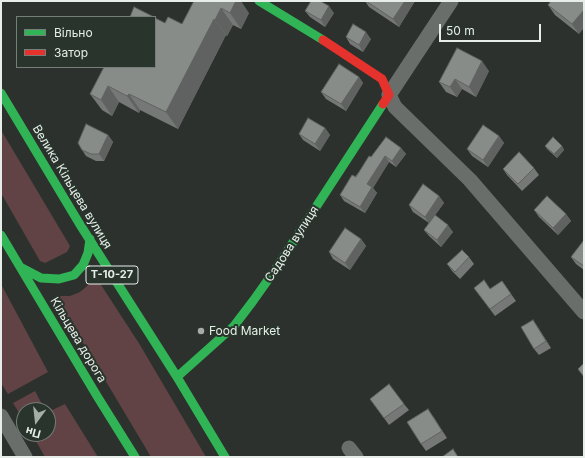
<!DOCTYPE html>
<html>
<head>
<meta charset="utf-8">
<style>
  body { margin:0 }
  #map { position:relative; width:585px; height:458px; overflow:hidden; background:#2c312d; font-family:Inter,sans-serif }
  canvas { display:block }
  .frame { position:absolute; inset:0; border:2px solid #e7eee9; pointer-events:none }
  .legend { position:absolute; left:16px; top:16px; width:140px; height:52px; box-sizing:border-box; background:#29342c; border:1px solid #757e78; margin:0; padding:5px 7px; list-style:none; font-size:12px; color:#e7eee9 }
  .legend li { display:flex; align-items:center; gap:8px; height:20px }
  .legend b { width:20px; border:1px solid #757e78 }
  .north { position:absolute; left:16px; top:402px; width:40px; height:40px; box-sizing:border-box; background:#29342c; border:1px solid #757e78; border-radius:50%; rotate:195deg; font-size:11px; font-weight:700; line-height:16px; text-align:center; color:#e7eee9 }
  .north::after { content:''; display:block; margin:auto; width:14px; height:18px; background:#a6aca7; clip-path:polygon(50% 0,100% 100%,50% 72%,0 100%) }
  .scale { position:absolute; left:439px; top:24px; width:102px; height:18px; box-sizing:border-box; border:2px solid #e7eee9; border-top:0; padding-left:5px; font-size:12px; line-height:14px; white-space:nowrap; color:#e7eee9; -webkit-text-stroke:3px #29342c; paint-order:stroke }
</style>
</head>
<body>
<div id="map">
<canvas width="585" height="458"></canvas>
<div class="frame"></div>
<ul class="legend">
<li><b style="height:5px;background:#30b455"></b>Вільно</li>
<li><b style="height:5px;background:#e5322d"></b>Затор</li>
</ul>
<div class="north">Пн</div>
<div class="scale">50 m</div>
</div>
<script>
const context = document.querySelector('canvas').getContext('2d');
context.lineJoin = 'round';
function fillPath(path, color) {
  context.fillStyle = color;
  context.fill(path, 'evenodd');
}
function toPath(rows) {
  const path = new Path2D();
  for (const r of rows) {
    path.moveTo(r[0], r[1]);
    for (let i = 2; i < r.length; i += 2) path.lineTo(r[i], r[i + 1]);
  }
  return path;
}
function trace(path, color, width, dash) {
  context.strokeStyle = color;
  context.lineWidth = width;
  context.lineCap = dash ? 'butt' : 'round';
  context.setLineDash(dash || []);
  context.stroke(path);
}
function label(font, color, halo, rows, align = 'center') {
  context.font = font + ' Inter,sans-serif';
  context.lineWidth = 4;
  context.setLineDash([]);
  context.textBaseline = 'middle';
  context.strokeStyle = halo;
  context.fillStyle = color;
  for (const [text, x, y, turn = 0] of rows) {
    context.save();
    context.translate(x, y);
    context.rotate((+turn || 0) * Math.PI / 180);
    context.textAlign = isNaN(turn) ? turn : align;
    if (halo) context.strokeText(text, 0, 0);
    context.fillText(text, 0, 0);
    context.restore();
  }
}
fillPath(toPath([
  [1,130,70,246,67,252,45,263,40,261,1,193],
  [94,274,140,345,206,457,151,457,55,296,70,296,80,292,87,286],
  [1,284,48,372,8,394,1,383],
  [35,391,45,410,24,410,24,421,13,403],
  [65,404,96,454,98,457,45,457,32,434,48,434,48,412]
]), '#624345');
trace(toPath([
  [451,1,389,95,395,107,470,180,584,312],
  [1,416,25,457],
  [349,448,356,457]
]), '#696e6b', 15);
trace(toPath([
  [259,1,323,40],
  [1,93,79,223,177,377,225,457],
  [1,235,97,396,135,457],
  [20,267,41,278,59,279,74,275,83,265,88,253,90,239],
  [177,377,234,326,253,301,275,270,383,104]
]), '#30b455', 9);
trace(toPath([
  [323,40,382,79,389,95,383,104]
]), '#e5322d', 9);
fillPath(toPath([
  [194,1,249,13,241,29,233,25,227,36,226,35,178,129,140,110,139,113,119,102,112,116,102,110,90,94,165,23,182,24],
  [365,1,415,1,399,27,369,7],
  [584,1,579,34,555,15,548,5],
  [305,11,334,13,325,27,310,17],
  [346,37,371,39,363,52,350,44],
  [489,71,476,97,462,89,457,97,446,92,439,82],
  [359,77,363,83,346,111,326,99,321,92],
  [325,128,330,135,320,151,303,140,299,134],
  [108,135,113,142,104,161,96,161,86,156,82,150],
  [499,136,504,143,488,167,472,156,467,149],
  [545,146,562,146,564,150,557,158,547,149],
  [401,148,406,154,396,167,389,162,373,188,377,193,365,213,344,201,340,195,371,157],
  [534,168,539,175,522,191,507,175,503,169],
  [439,196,444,203,435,215,453,232,441,247,429,236,424,230,429,223,413,212,409,205],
  [534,210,566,214,571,221,558,235,539,217],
  [361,239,366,246,350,270,333,259,329,252],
  [584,240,584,270,576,264,571,257],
  [469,257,474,264,460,279,452,271,447,264],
  [502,281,516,301,495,316,474,288,490,289],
  [533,320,551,348,539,355,534,349],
  [370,399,404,404,409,410,389,425],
  [433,416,447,438,426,451,421,444]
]), '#757876');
fillPath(toPath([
  [236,1,241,1,249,13,241,29,230,13],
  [405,1,415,1,399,27,393,19],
  [329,6,334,13,325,27,321,20],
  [221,8,233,25,227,36,215,20],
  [584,10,584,28,579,34,572,24],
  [214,19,226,35,178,129,166,112],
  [366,32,371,39,363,52,359,45],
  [482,61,489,71,476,97,469,87],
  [359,77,363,83,346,111,341,104],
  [455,79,462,89,457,97,450,87],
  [108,86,119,102,112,116,101,100],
  [129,94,140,110,139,113,127,96],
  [325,128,330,135,320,151,315,144],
  [108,135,113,142,104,161,99,154],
  [499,136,504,143,488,167,483,160],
  [562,146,564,150,557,158,554,154],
  [401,148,406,154,396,167,392,161],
  [385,156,389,162,373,188,377,193,365,213,360,207,367,184],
  [439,196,444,203,429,224,425,217],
  [566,214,571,221,558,235,553,228],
  [448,225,453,232,441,247,437,240],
  [361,239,366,246,350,270,345,263],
  [533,320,538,327,551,348,546,341]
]), '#5f6260');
const building = toPath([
  [194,1,236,1,230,13,221,8,215,20,214,19,166,112,129,94,127,96,108,86,101,100,90,94,104,67,155,67,155,18,165,23,168,17,182,24,194,1],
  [311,1,320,1,329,6,321,20,305,11,311,1],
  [366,1,405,1,393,19,366,1],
  [551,1,584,1,584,10,572,24,548,5,551,1],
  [134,7,154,17,130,17,134,7],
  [353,24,366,32,359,45,346,37,353,24],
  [457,48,482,61,469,87,455,79,450,87,439,82,457,48],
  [339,64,359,77,341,104,321,92,339,64],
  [308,118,325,128,315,144,299,134,308,118],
  [86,124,108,135,99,154,91,154,82,150,78,143,86,124],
  [483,125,499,136,483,160,467,149,483,125],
  [386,137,401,148,392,161,385,156,367,184,372,187,360,207,340,195,352,175,356,177,369,156,371,157,386,137],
  [553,137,562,146,554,154,545,146,553,137],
  [519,152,534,168,518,184,503,169,519,152],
  [423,184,439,196,425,217,409,205,423,184],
  [547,196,566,214,553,228,534,210,547,196],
  [435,215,448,225,437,240,424,230,435,215],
  [345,228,361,239,345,263,329,252,345,228],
  [584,240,584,266,571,257,584,240],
  [462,250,469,257,455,272,447,264,462,250],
  [484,280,490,289,502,281,511,294,490,309,474,288,484,280],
  [533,320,546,341,534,349,521,327,533,320],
  [584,363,584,377,578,369,584,363],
  [389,384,404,404,384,418,370,399,389,384],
  [428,409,442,431,421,444,407,422,428,409],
  [453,449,458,457,442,457,453,449]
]);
fillPath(building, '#888c89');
trace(building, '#5f6260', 1);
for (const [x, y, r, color] of [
  [201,331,4,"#a6aca7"]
]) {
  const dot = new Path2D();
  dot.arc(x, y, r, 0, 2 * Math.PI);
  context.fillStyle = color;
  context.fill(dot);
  trace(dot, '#29342c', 1.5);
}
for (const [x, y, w] of [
  [112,275,52]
]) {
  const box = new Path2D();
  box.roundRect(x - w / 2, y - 9, w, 18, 3);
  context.fillStyle = '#29342c';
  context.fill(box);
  trace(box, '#e7eee9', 1);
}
label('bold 11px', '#e7eee9', null, [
  ["Т-10-27",112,275]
]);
label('12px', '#e7eee9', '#29342c', [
  ["Велика Кільцева вулиця",72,187,59],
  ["Садова вулиця",292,244,-57],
  ["Кільцева дорога",78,340,59]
]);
label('12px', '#e7eee9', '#29342c', [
  ["Food Market",209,331]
], 'left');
</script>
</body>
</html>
